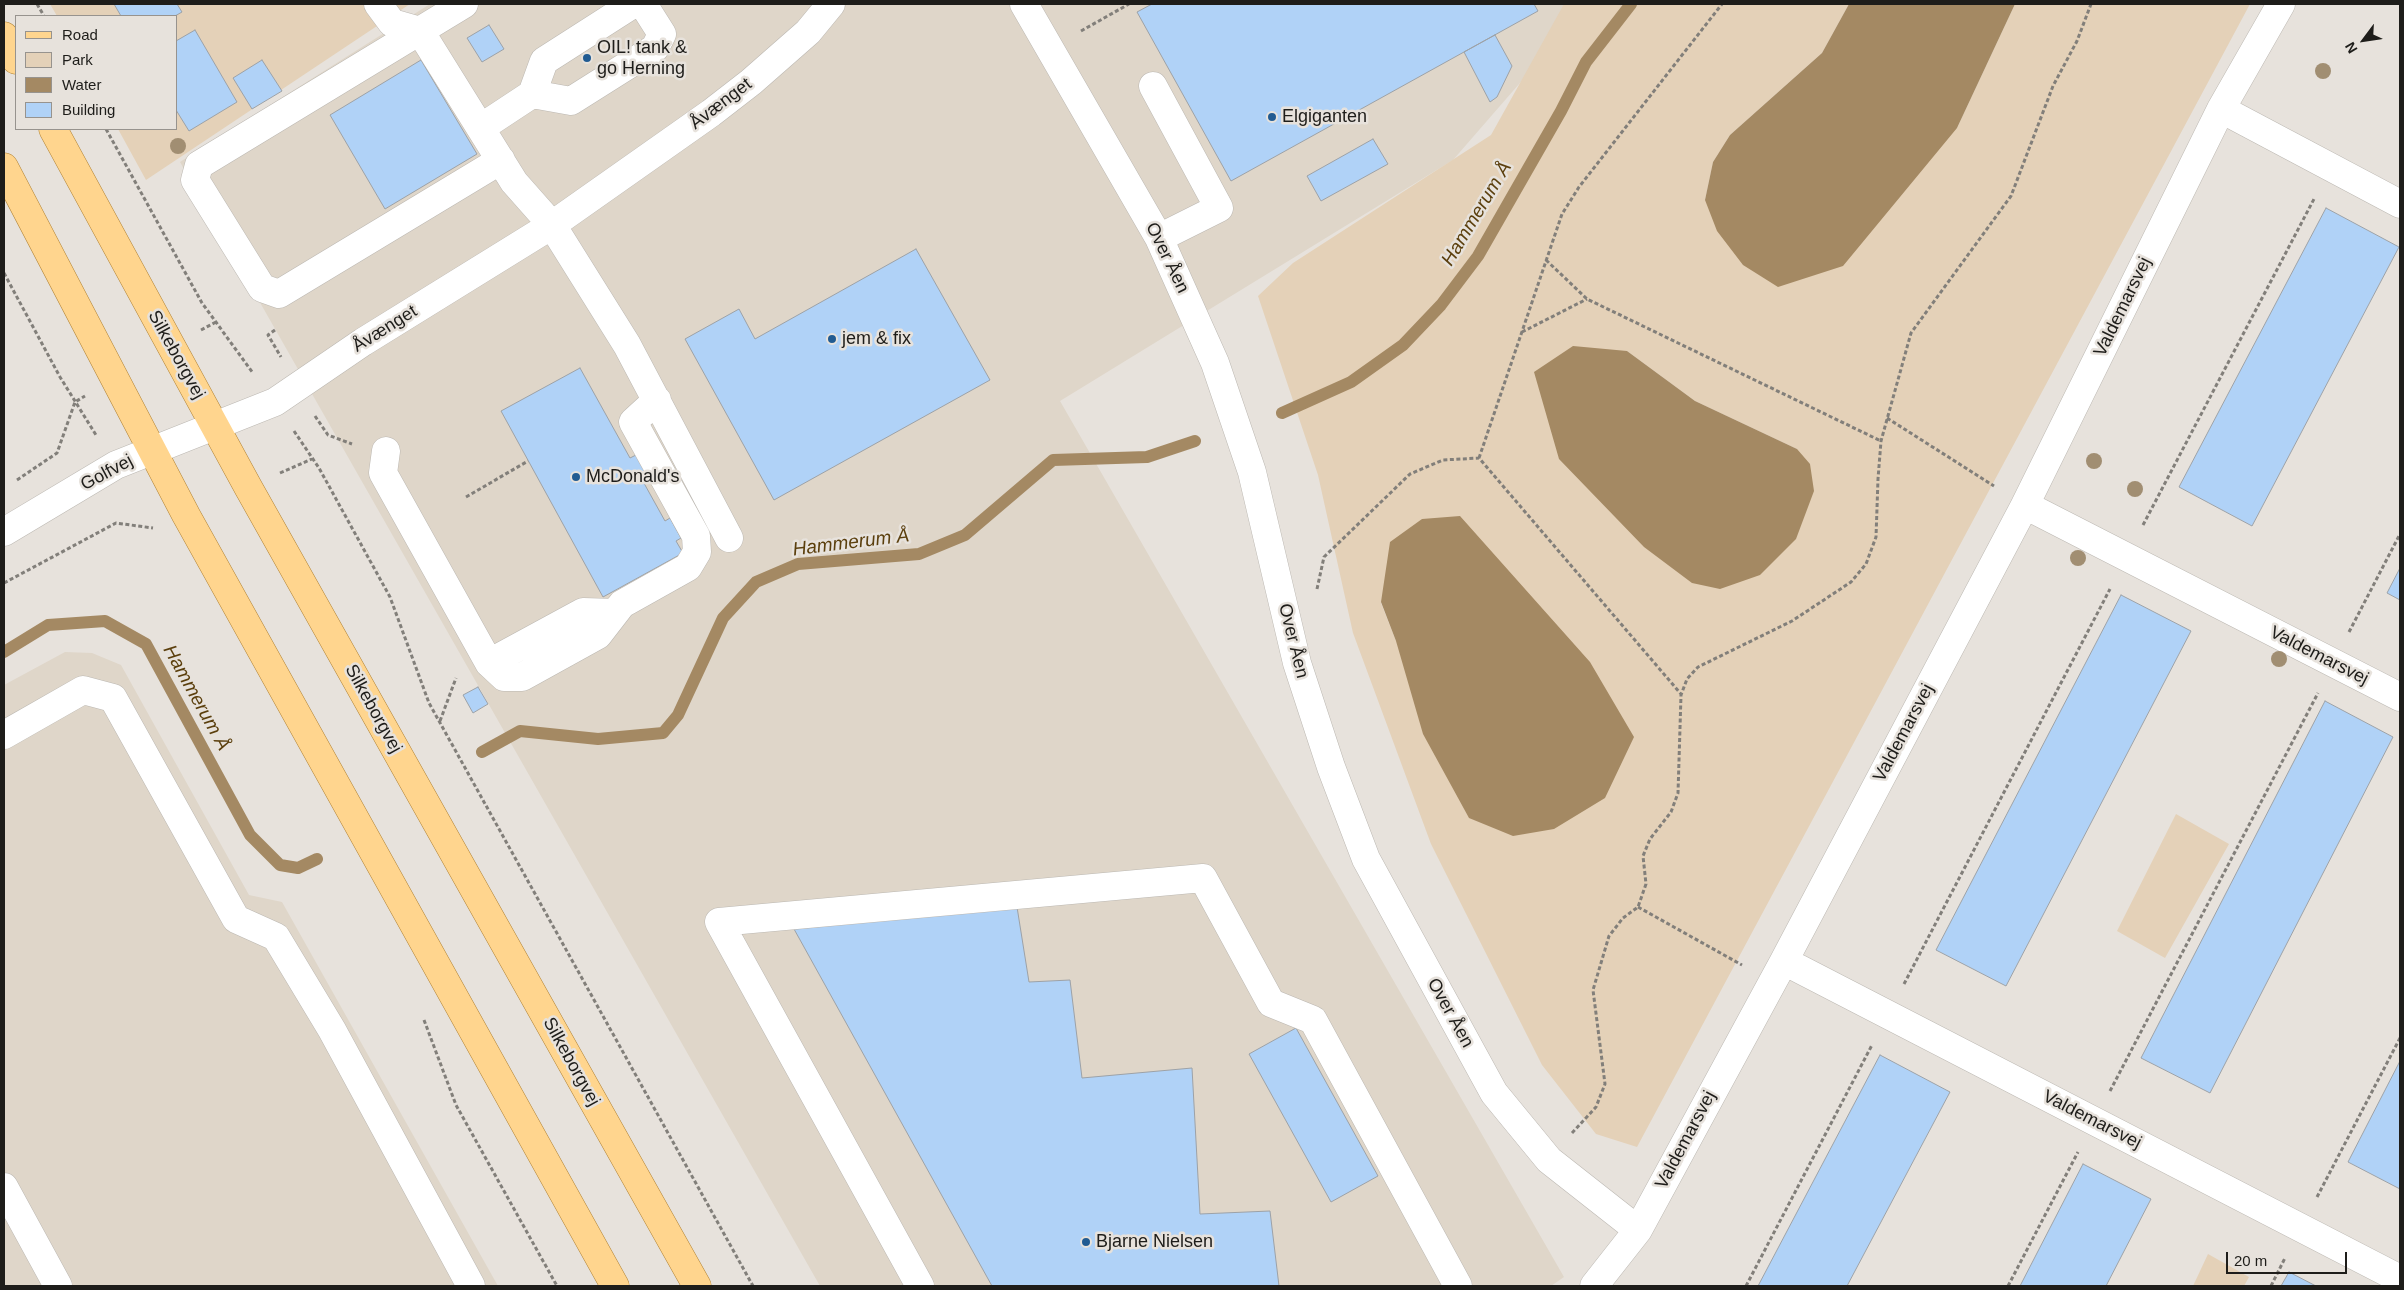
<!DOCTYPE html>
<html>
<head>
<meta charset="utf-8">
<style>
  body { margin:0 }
  #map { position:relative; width:2404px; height:1290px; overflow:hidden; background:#e7e2dc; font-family:Helvetica,sans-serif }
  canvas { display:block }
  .frame { position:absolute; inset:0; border:5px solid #1e1d1a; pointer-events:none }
  .legend { position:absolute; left:15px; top:15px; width:162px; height:115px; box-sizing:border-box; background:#e7e2dc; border:1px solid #97938e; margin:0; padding:6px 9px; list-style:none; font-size:15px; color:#1e1d1a }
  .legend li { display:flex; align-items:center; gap:10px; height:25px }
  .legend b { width:25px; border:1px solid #97938e }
  .north { position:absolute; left:2339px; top:15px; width:50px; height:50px; -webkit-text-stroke:4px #e7e2dc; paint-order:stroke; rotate:239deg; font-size:14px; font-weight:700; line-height:20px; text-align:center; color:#1e1d1a }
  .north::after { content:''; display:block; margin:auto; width:18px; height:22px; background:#1e1d1a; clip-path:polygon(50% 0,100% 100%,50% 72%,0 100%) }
  .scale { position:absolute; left:2226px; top:1252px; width:121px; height:22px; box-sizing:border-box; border:2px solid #1e1d1a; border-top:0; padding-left:6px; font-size:15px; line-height:18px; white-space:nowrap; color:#1e1d1a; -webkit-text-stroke:4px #e7e2dc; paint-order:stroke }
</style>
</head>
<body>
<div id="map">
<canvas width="2404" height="1290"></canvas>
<div class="frame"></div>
<ul class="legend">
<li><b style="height:6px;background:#ffd58e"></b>Road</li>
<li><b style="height:14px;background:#e4d1b8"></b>Park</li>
<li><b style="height:14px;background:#a48963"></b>Water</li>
<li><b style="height:14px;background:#b0d2f7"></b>Building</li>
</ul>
<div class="north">N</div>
<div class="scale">20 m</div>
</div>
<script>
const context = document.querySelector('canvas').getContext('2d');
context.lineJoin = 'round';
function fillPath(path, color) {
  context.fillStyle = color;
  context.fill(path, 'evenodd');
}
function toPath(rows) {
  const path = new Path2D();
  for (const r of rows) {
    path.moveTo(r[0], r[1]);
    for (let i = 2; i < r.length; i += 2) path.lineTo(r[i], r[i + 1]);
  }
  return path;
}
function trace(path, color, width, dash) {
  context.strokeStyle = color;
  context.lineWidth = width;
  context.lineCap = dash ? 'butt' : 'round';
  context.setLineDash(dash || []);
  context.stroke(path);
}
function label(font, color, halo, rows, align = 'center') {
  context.font = font + ' Helvetica,sans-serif';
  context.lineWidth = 5;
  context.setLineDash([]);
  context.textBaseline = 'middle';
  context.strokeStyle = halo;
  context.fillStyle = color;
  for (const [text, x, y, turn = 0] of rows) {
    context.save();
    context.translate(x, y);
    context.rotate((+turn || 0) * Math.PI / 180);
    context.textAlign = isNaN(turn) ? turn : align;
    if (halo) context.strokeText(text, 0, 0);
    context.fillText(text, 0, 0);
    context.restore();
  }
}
fillPath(toPath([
  [430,4,1573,4,1579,15,1453,160,1060,401,1564,1277,1551,1286,820,1286,180,162],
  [65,652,92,653,121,665,249,895,282,902,498,1286,4,1286,4,685]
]), '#dfd6c9');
fillPath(toPath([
  [50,4,410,4,146,180,118,129,176,129,176,16,57,16],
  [1564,4,1849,4,1822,53,1730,135,1713,162,1705,200,1957,128,2015,4,2250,4,1637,1147,1596,1134,1542,1065,1431,844,1353,633,1318,475,1258,296,1293,263,1491,135],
  [1627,351,1695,401,1797,449,1559,459],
  [1422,519,1396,641,1381,603],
  [2176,814,2229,844,2165,958,2117,931],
  [2208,1254,2249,1277,2244,1286,2193,1286]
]), '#e4d1b8');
fillPath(toPath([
  [1849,4,2015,4,1957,128,1843,266,1778,287,1743,265,1717,231,1705,200,1713,162,1730,135,1822,53],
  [1573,346,1627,351,1695,401,1797,449,1810,464,1814,491,1796,539,1760,575,1720,589,1692,583,1644,547,1559,459,1534,372],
  [1460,516,1590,662,1634,737,1605,798,1554,829,1513,836,1469,818,1423,734,1396,641,1381,602,1390,542,1422,519]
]), '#a48963');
trace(toPath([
  [1282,413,1351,382,1403,345,1441,305,1478,256,1561,111,1586,62,1631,4],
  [4,652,48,625,105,621,146,644,250,835,280,865,298,868,317,859],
  [482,752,520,731,598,739,663,733,678,715,723,618,756,582,798,564,919,554,965,535,1053,460,1147,457,1195,441]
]), '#a48963', 12);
const building = toPath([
  [114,4,177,4,182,12,175,16,121,16,114,4],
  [1152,4,1534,4,1538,11,1231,181,1137,12,1152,4],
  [489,25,504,49,482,62,467,38,489,25],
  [195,30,237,102,189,131,176,110,176,41,195,30],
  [1495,35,1512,66,1497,97,1490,102,1464,52,1495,35],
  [262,60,282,91,252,109,233,78,262,60],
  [421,60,477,154,385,209,330,115,421,60],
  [1373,139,1388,164,1321,201,1307,176,1373,139],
  [2326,208,2399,247,2252,526,2179,487,2326,208],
  [916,249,990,380,774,500,685,339,739,309,755,339,916,249],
  [580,368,630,458,636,455,646,473,640,476,665,521,670,518,681,538,676,541,683,553,603,597,501,411,580,368],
  [2400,568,2400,600,2387,593,2400,568],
  [2121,595,2191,631,2006,986,1936,950,2121,595],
  [478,687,488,704,473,713,463,695,478,687],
  [2325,701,2393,737,2210,1093,2141,1058,2325,701],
  [1017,907,1029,982,1070,980,1082,1078,1192,1068,1200,1214,1270,1211,1279,1286,992,1286,794,929,1017,907],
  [1296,1028,1378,1176,1331,1202,1249,1054,1296,1028],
  [1880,1055,1950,1092,1847,1286,1758,1286,1880,1055],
  [2400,1061,2400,1189,2348,1162,2400,1061],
  [2083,1164,2151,1199,2106,1286,2020,1286,2083,1164],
  [2289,1272,2316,1286,2281,1286,2289,1272]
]);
fillPath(building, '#b0d2f7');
trace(building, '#9da2a7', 1);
const minor = toPath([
  [378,4,392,23,420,31,514,182,552,225,627,345,729,538],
  [464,4,199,165,195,180,262,288,279,294,501,160],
  [1024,4,1159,238,1215,363,1252,472,1297,663,1331,767,1366,859,1494,1093,1549,1160,1638,1230],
  [1153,86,1219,208,1159,238],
  [532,94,571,101,655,48,662,34,643,4],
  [2221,109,2400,204],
  [482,127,532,94,544,61,633,4],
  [386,451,383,473,489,663,504,677,522,677,598,635,622,604,688,567,697,552,696,536,633,422,657,400],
  [2025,505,2400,697],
  [4,532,116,465,275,402,363,342,552,225,711,113,751,82,808,32,831,4],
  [489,663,583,612,615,613],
  [4,735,83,690,113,698,236,919,276,937,332,1030,471,1286],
  [1784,961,2400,1279],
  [4,1187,58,1286],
  [920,1286,719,922,1203,878,1271,1003,1313,1020,1458,1286],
  [1594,1286,1638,1230,1784,961,2025,505,2221,109,2281,4]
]);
const major = toPath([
  [4,36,16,60],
  [53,129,248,487,697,1286],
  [4,167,186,515,615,1286]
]);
trace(minor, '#bcb8b2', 29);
trace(major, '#b08234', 29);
trace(toPath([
  [37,4,44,16],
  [1081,31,1129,4],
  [106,129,202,303,253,373],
  [1546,260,1587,299,1881,441],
  [4,273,60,377,96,435],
  [201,330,216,322],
  [275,330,268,335,281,357],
  [1522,332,1587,299],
  [315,416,328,435,352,444],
  [1887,418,1994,486],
  [294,431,319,468,390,597,429,703,753,1286],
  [1479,458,1562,214,1579,187,1722,4],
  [280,473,312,459],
  [17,480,57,453,75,402,85,396],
  [466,497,528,461],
  [2143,525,2314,199],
  [4,583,116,523,153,528],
  [1317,589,1324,557,1410,474,1443,460,1479,458,1681,694],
  [2349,632,2400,534],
  [440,721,456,678],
  [1638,907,1742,965],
  [1904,984,2110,589],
  [424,1020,456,1105,557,1286],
  [2110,1091,2318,693],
  [1572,1133,1596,1107,1605,1084,1593,990,1609,936,1623,918,1638,907,1646,884,1643,856,1650,839,1671,812,1678,793,1681,695,1687,679,1698,667,1792,621,1851,582,1866,564,1876,537,1878,479,1881,441,1911,333,2011,196,2053,86,2077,41,2091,4],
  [2317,1197,2400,1038],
  [1746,1286,1872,1045],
  [2008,1286,2078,1152],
  [2271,1286,2285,1258]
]), '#827f7a', 3, [4, 2.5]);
trace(minor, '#fff', 28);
trace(major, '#ffd58e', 28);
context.fillStyle = '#a18e72';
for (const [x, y] of [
  [2323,71],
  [178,146],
  [2094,461],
  [2135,489],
  [2078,558],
  [2279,659]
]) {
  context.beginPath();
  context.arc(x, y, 8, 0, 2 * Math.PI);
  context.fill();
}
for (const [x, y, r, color] of [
  [587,58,5,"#215b92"],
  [1272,117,5,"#215b92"],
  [832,339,5,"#215b92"],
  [576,477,5,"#215b92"],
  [1086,1242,5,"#215b92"]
]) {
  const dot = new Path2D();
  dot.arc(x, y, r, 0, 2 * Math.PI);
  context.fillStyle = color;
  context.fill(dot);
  trace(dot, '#e7e2dc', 2);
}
label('18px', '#1e1d1a', '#e7e2dc', [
  ["OIL! tank &",597,48],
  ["go Herning",597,69],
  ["Elgiganten",1282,117],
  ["jem & fix",842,339],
  ["McDonald's",586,477],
  ["Bjarne Nielsen",1096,1242]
], 'left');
label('18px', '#1e1d1a', '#e7e2dc', [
  ["Åvænget",721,104,-37],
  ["Over Åen",1167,258,64],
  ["Valdemarsvej",2123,307,-64],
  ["Åvænget",385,329,-32],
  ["Silkeborgvej",176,355,61],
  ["Golfvej",107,473,-28],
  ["Over Åen",1293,641,76],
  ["Valdemarsvej",2319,656,27],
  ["Silkeborgvej",373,709,61],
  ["Valdemarsvej",1904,733,-62],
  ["Over Åen",1450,1013,61],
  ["Silkeborgvej",571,1062,61],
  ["Valdemarsvej",2092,1120,27],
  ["Valdemarsvej",1686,1140,-62]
]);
label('italic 19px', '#5b3f0d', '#e7e2dc', [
  ["Hammerum Å",1477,214,-59],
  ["Hammerum Å",851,543,-7],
  ["Hammerum Å",196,698,61]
]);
</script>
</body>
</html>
